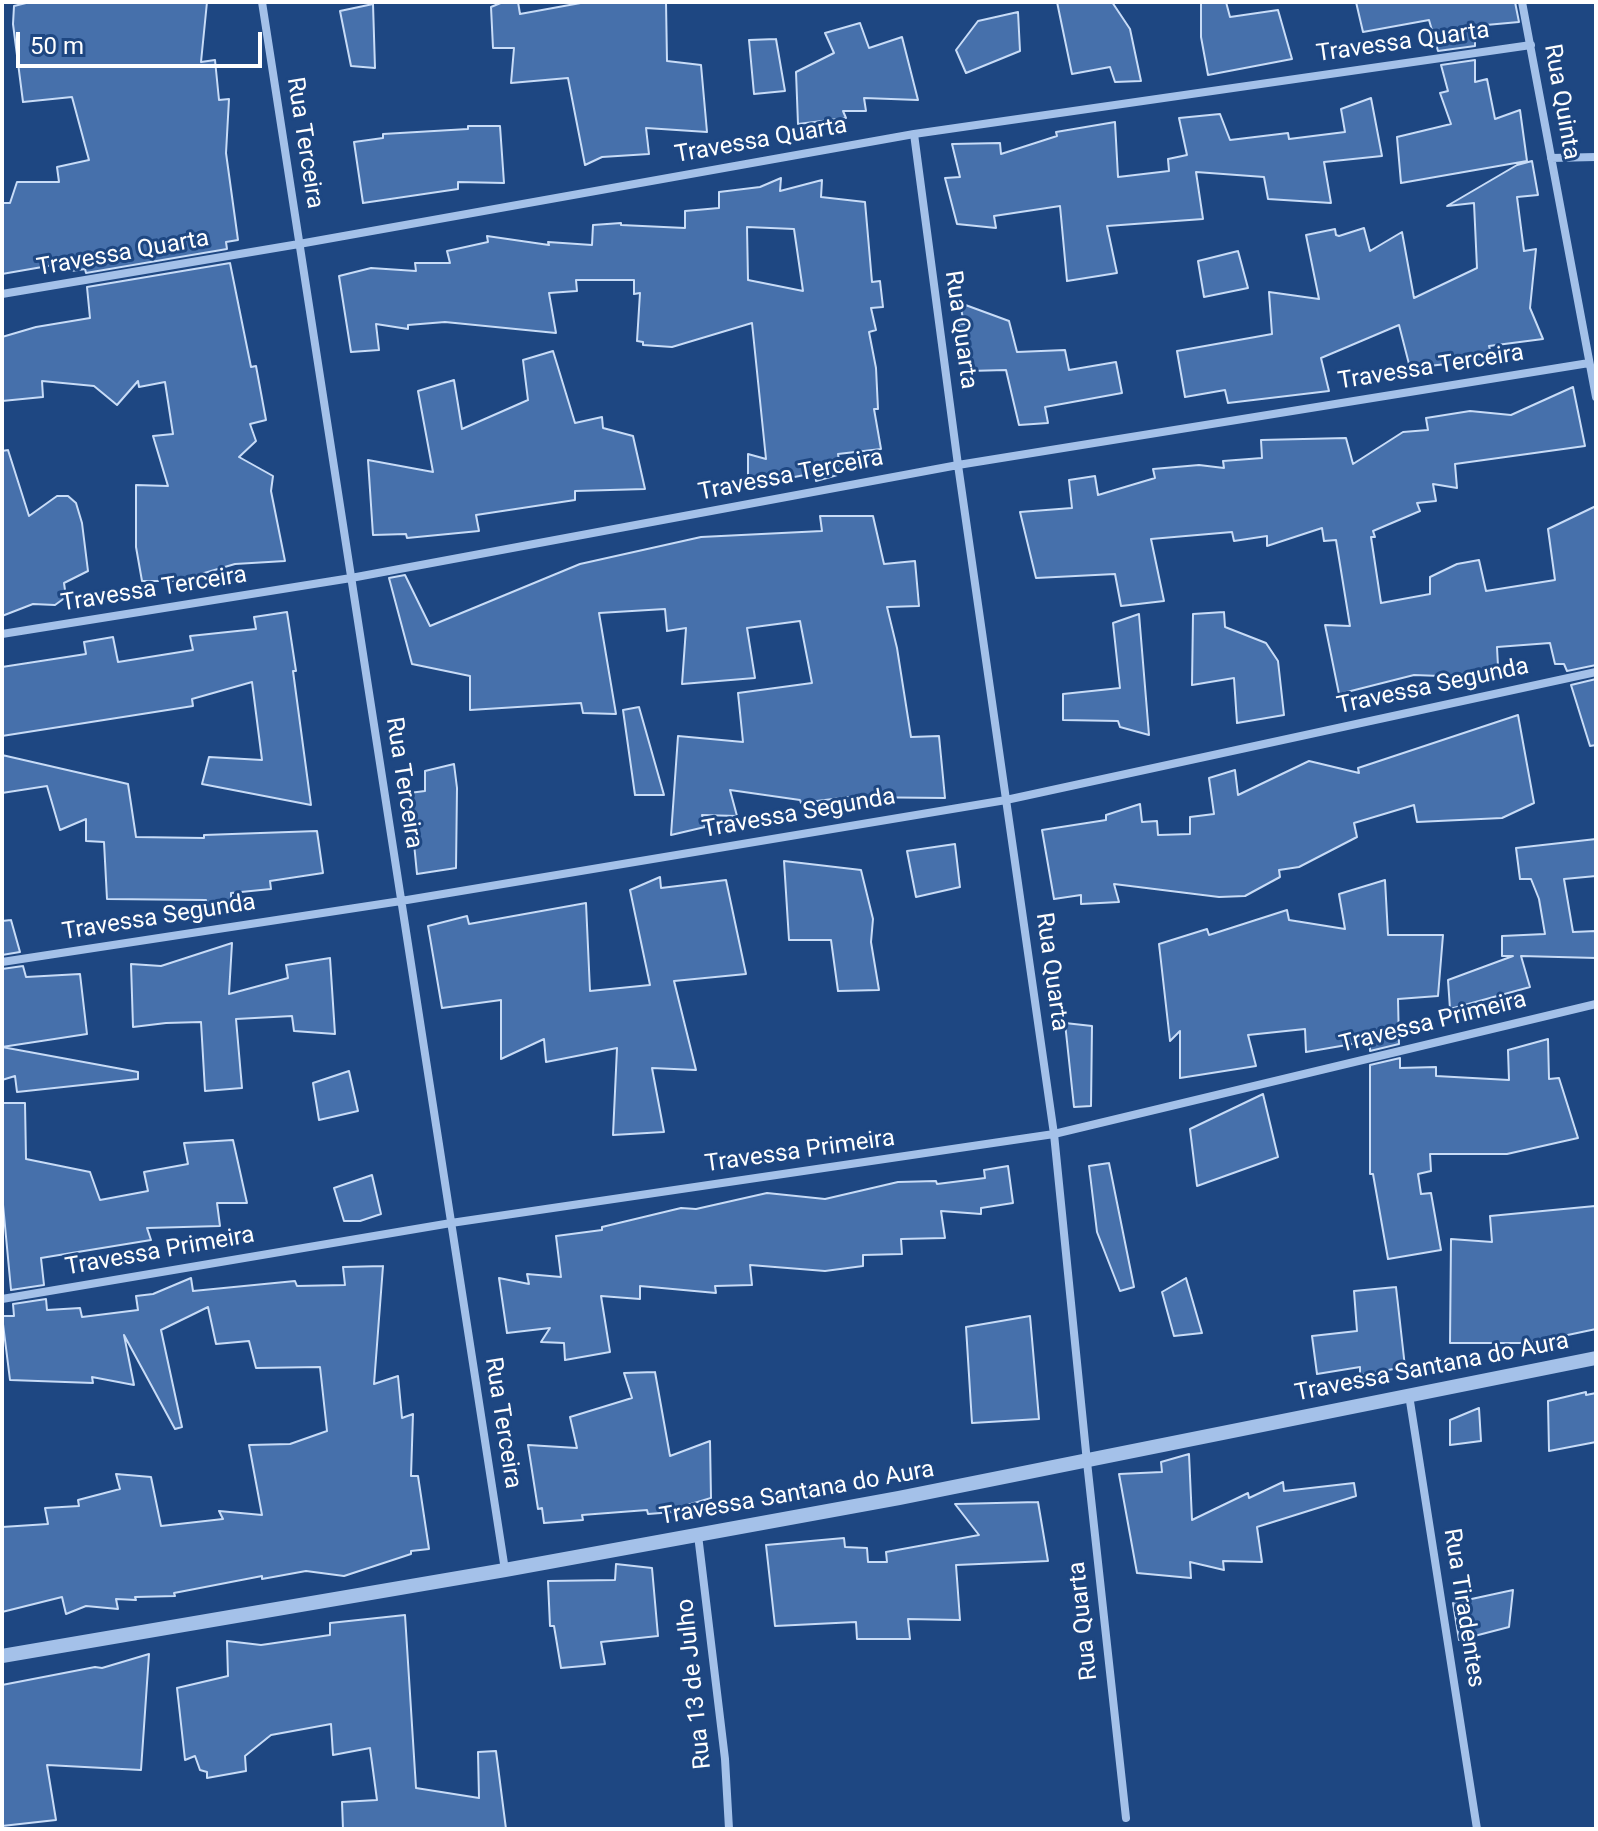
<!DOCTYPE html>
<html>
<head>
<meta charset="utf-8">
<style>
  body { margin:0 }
  #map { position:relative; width:1598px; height:1831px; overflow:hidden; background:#1e4782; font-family:Roboto,sans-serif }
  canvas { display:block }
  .frame { position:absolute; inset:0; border:4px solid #fff; pointer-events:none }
  .scale { position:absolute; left:16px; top:32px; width:246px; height:36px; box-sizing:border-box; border:4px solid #fff; border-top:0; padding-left:10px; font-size:24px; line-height:28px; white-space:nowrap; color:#fff; -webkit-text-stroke:6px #1e4782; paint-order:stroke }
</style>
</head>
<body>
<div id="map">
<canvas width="1598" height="1831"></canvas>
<div class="frame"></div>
<div class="scale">50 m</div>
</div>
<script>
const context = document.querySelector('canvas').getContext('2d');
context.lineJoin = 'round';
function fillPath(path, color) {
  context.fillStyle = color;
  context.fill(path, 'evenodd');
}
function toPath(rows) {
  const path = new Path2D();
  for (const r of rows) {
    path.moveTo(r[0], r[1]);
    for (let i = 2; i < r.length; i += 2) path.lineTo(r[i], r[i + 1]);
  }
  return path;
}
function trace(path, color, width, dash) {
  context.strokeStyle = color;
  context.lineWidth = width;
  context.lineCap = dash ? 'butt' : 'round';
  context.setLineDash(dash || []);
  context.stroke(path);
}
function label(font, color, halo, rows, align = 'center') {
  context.font = font + ' Roboto,sans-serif';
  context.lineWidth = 6;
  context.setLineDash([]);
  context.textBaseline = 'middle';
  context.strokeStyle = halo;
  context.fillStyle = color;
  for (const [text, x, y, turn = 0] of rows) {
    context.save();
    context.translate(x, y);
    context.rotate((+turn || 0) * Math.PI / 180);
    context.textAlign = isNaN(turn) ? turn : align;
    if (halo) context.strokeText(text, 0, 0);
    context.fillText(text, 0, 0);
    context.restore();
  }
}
const building = toPath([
  [30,2,207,2,201,62,215,60,219,100,229,99,226,153,238,240,226,242,227,249,86,273,85,269,71,271,71,262,2,274,2,203,10,203,17,182,59,182,57,167,89,160,72,97,23,102,13,24,14,6,30,2],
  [503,2,518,2,520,14,586,2,666,2,667,61,701,65,707,132,646,128,649,154,602,157,585,165,568,78,511,83,514,48,493,48,491,7,503,2],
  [1057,2,1112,2,1130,29,1141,81,1115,82,1110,67,1072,74,1057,2],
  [1201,2,1226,2,1230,17,1278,10,1292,59,1208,75,1201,37,1201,2],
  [1356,2,1515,2,1519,22,1475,26,1475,46,1438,51,1429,20,1363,32,1356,2],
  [373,4,375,68,351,66,340,11,373,4],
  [1018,12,1020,51,966,73,956,50,978,21,1018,12],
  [860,23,869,48,902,37,918,100,864,98,866,111,843,111,846,118,798,124,796,72,834,53,825,33,860,23],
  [776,39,785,91,754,94,749,40,776,39],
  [1475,60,1475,82,1487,79,1495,119,1520,110,1527,161,1401,183,1397,137,1451,124,1440,93,1448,91,1441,65,1475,60],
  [1371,98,1382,156,1324,162,1331,203,1268,199,1264,177,1196,172,1203,219,1107,226,1117,273,1067,281,1060,206,994,216,996,228,957,224,945,178,960,177,952,144,1000,143,1001,154,1057,136,1056,132,1115,122,1118,177,1169,171,1168,159,1187,155,1179,118,1220,114,1230,140,1288,133,1289,139,1345,132,1341,109,1371,98],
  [468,126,500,126,504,183,458,182,458,189,363,203,354,142,383,138,383,134,468,129,468,126],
  [1532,161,1538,195,1517,197,1524,251,1536,249,1530,308,1543,339,1489,346,1492,356,1464,362,1429,366,1409,364,1399,325,1321,358,1329,391,1228,403,1225,390,1185,397,1177,351,1272,334,1269,292,1319,299,1306,235,1335,229,1336,235,1339,236,1364,228,1370,251,1402,232,1414,298,1477,268,1474,203,1447,206,1517,165,1532,161],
  [781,178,780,191,822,180,821,197,865,202,872,282,880,281,883,307,871,308,876,330,869,332,876,368,878,409,874,409,881,449,838,454,841,474,816,481,815,473,748,486,748,454,766,459,752,323,672,347,643,345,643,342,637,341,640,293,634,294,634,280,576,280,577,291,549,293,556,333,445,322,408,325,408,329,376,324,379,350,351,352,339,276,371,268,416,271,415,263,450,263,447,251,488,242,487,236,549,245,548,242,592,245,593,225,621,223,621,225,685,228,685,211,719,208,719,192,760,187,781,178],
  [747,227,794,229,803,291,748,280,747,227],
  [1238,251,1248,288,1204,297,1198,261,1238,251],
  [230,263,251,367,256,366,266,420,250,424,256,441,239,457,273,476,271,491,285,561,235,564,177,581,142,581,136,547,136,485,168,486,153,436,173,434,165,382,139,387,138,381,117,405,94,386,42,381,43,397,2,401,2,337,36,327,90,318,87,287,230,263],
  [960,303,1009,321,1017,352,1065,350,1069,370,1116,362,1122,393,1045,407,1048,423,1019,425,1006,370,969,371,958,323,964,324,960,303],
  [553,351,575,423,602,417,603,428,633,436,645,489,575,491,575,500,476,515,479,531,407,538,406,534,373,535,368,460,433,472,418,391,454,380,462,429,528,400,523,360,553,351],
  [1573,387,1585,446,1455,464,1457,488,1433,484,1436,501,1417,503,1420,511,1373,531,1375,537,1371,537,1381,603,1430,594,1430,577,1457,564,1479,560,1486,591,1555,580,1548,529,1596,506,1596,665,1567,671,1564,664,1555,664,1550,643,1497,647,1498,666,1443,684,1440,676,1414,675,1339,694,1325,625,1350,626,1336,540,1324,541,1322,528,1267,546,1267,536,1234,541,1232,532,1151,539,1164,601,1121,606,1115,574,1036,578,1020,512,1072,508,1069,480,1095,476,1098,495,1155,478,1153,469,1199,465,1224,468,1223,461,1262,458,1261,440,1346,438,1353,464,1403,432,1428,430,1426,418,1470,411,1511,415,1573,387],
  [8,450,29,516,57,496,68,496,76,503,82,523,88,571,64,583,66,597,55,605,33,604,2,616,2,451,8,450],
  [820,516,873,516,884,564,915,561,919,606,887,607,897,648,911,737,939,736,945,798,849,797,801,803,800,800,730,790,737,816,702,815,705,827,671,835,678,736,743,742,738,693,812,683,800,621,747,628,755,678,682,684,686,628,667,631,665,609,599,613,616,714,583,713,581,703,470,710,470,676,412,664,389,578,405,575,430,626,580,564,701,537,822,531,820,516],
  [287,612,296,671,293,671,311,805,202,784,209,757,262,760,252,682,192,699,193,706,2,736,2,667,86,654,84,642,113,637,118,662,193,650,190,636,256,629,254,617,287,612],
  [1224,612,1225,627,1266,643,1278,661,1284,715,1237,723,1234,678,1192,685,1193,614,1224,612],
  [1139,614,1149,735,1120,727,1118,721,1063,720,1063,694,1120,688,1113,623,1139,614],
  [1596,679,1596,745,1590,746,1571,685,1596,679],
  [639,707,664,795,635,795,623,710,639,707],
  [1518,715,1534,803,1502,818,1417,822,1414,805,1354,823,1357,837,1299,867,1279,870,1280,877,1245,896,1219,897,1114,884,1119,902,1081,904,1081,895,1054,899,1042,830,1106,820,1106,815,1140,804,1142,822,1157,821,1158,835,1190,834,1190,817,1214,814,1209,778,1235,770,1238,795,1309,761,1359,773,1358,768,1518,715],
  [2,755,128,784,136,837,204,838,204,835,317,831,323,873,270,881,271,889,231,893,231,905,206,905,206,900,107,899,104,842,86,841,86,819,60,830,47,786,2,793,2,755],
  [454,764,457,788,456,868,417,874,409,793,425,791,425,771,454,764],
  [1596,839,1596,876,1564,879,1573,932,1596,931,1596,958,1521,956,1530,987,1450,1009,1448,980,1513,956,1502,956,1502,936,1545,934,1539,899,1531,879,1520,879,1516,848,1596,839],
  [955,844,960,887,916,897,907,851,955,844],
  [784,861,861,870,873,919,871,942,879,990,838,991,831,940,789,940,784,861],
  [660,877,661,888,726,880,746,974,674,981,696,1070,652,1068,664,1132,613,1135,617,1048,546,1062,544,1039,501,1059,501,1000,442,1008,428,926,467,916,469,924,586,903,590,991,650,985,630,890,660,877],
  [1385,880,1388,935,1443,935,1438,996,1398,999,1399,1044,1370,1051,1370,1041,1306,1052,1305,1029,1248,1035,1256,1066,1180,1078,1180,1031,1170,1041,1159,944,1207,929,1209,935,1287,910,1289,920,1345,929,1339,894,1385,880],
  [11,920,20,952,2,955,2,921,11,920],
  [232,943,229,994,288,978,286,965,330,958,335,1034,294,1031,292,1016,236,1019,242,1088,205,1091,201,1022,166,1023,133,1027,131,964,161,966,232,943],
  [23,966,26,977,80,974,87,1034,2,1047,2,969,23,966],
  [1065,1023,1092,1026,1091,1106,1074,1107,1065,1023],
  [1548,1039,1549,1079,1559,1078,1578,1138,1507,1154,1430,1154,1431,1171,1418,1174,1421,1194,1431,1193,1441,1250,1388,1259,1373,1174,1370,1174,1370,1065,1400,1058,1400,1068,1436,1067,1436,1076,1509,1080,1508,1050,1548,1039],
  [2,1047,138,1072,138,1079,17,1092,15,1076,2,1080,2,1047],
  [349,1071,358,1111,319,1120,313,1083,349,1071],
  [1263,1094,1278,1157,1197,1186,1190,1129,1263,1094],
  [2,1103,25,1103,26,1159,90,1172,100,1200,148,1191,144,1172,188,1164,184,1143,233,1140,247,1203,217,1203,220,1226,147,1228,151,1240,41,1258,44,1285,11,1290,2,1194,2,1103],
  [1109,1163,1134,1287,1120,1291,1097,1232,1089,1166,1109,1163],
  [1008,1166,1013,1203,981,1208,981,1214,941,1211,945,1238,901,1239,902,1254,863,1255,863,1266,825,1271,750,1265,752,1285,715,1286,716,1293,640,1286,640,1299,601,1296,610,1352,565,1360,564,1343,541,1342,550,1328,507,1333,499,1278,529,1284,527,1274,561,1277,556,1236,602,1230,602,1227,681,1208,696,1209,767,1193,825,1199,898,1182,936,1181,937,1184,985,1178,984,1170,1008,1166],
  [372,1175,381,1214,360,1221,344,1221,334,1188,372,1175],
  [1595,1206,1596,1329,1530,1343,1450,1343,1451,1239,1492,1242,1490,1216,1595,1206],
  [383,1266,374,1384,398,1376,402,1418,413,1414,411,1476,418,1476,429,1549,411,1551,411,1554,344,1576,306,1571,262,1579,262,1576,174,1593,175,1596,135,1597,136,1600,116,1599,118,1609,86,1606,66,1614,62,1597,2,1612,2,1527,48,1524,45,1508,79,1506,78,1500,120,1489,116,1474,151,1477,161,1526,223,1519,219,1511,262,1515,249,1445,290,1444,327,1431,320,1367,256,1368,249,1341,216,1344,208,1307,161,1330,182,1427,175,1429,124,1335,134,1385,92,1377,93,1383,10,1380,2,1316,14,1316,13,1304,46,1299,47,1310,80,1308,82,1317,138,1310,136,1296,153,1294,191,1278,193,1291,295,1281,297,1286,345,1285,343,1267,383,1266],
  [1186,1278,1202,1333,1174,1336,1162,1292,1186,1278],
  [1396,1287,1405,1367,1360,1375,1360,1367,1317,1374,1312,1336,1357,1331,1354,1291,1396,1287],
  [1030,1316,1039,1419,972,1423,966,1327,1030,1316],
  [655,1372,670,1456,710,1441,711,1498,674,1509,674,1512,648,1514,647,1510,582,1515,583,1520,544,1523,542,1508,538,1509,528,1445,577,1448,570,1417,632,1398,624,1373,655,1372],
  [1586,1392,1586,1395,1596,1393,1596,1442,1549,1451,1548,1401,1586,1392],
  [1479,1408,1481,1441,1450,1445,1450,1420,1479,1408],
  [1189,1454,1192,1520,1248,1493,1249,1498,1283,1482,1284,1491,1354,1483,1356,1496,1257,1527,1262,1562,1223,1561,1224,1570,1190,1562,1191,1578,1137,1573,1119,1474,1162,1472,1161,1462,1189,1454],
  [1038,1502,1048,1561,956,1565,960,1620,908,1619,910,1639,857,1639,856,1622,775,1626,766,1545,844,1538,845,1547,867,1548,868,1562,887,1562,886,1552,979,1535,955,1504,1038,1502],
  [616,1564,652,1568,658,1636,601,1642,605,1664,561,1668,554,1626,550,1626,548,1581,615,1580,616,1564],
  [1513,1590,1509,1627,1459,1640,1453,1603,1513,1590],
  [405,1615,416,1788,479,1798,478,1752,496,1751,506,1829,343,1829,342,1802,377,1800,370,1748,333,1755,331,1724,271,1735,245,1756,246,1771,207,1778,207,1772,200,1770,195,1756,185,1760,177,1688,228,1676,227,1641,261,1645,330,1635,330,1623,405,1615],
  [149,1654,141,1770,47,1765,56,1820,2,1826,2,1685,95,1667,102,1668,149,1654]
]);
fillPath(building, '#4670ab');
trace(building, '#c8dcf7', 2);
trace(toPath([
  [262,2,505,1570],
  [1522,2,1596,397],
  [914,134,958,465,1054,1134,1087,1462,1126,1818],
  [1551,158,1596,157],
  [2,294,299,244,914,134,1531,45],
  [2,634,351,578,958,465,1589,363],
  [2,962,401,901,1006,800,1596,672],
  [2,1299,451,1223,1054,1134,1596,1004],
  [1409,1395,1477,1829],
  [698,1535,725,1759,729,1829]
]), '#a4c1e9', 8);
trace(toPath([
  [2,1656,505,1570,899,1498,1596,1358]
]), '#a4c1e9', 14);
label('24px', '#fff', '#1e4782', [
  ["Travessa Quarta",1403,43,-8],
  ["Rua Quinta",1561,102,80],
  ["Travessa Quarta",761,141,-10],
  ["Rua Terceira",304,143,81],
  ["Travessa Quarta",123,254,-10],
  ["Rua Quarta",960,330,82],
  ["Travessa Terceira",1431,368,-9],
  ["Travessa Terceira",791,476,-11],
  ["Travessa Terceira",154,590,-9],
  ["Travessa Segunda",1433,687,-12],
  ["Rua Terceira",403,783,81],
  ["Travessa Segunda",799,814,-10],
  ["Travessa Segunda",159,918,-9],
  ["Rua Quarta",1051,972,82],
  ["Travessa Primeira",1433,1023,-14],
  ["Travessa Primeira",800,1152,-8],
  ["Travessa Primeira",160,1252,-10],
  ["Travessa Santana do Aura",1432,1368,-11],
  ["Rua Terceira",502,1423,81],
  ["Travessa Santana do Aura",797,1494,-10],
  ["Rua Tiradentes",1463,1608,81],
  ["Rua Quarta",1084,1621,-96],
  ["Rua 13 de Julho",695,1684,-96]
]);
</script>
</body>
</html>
